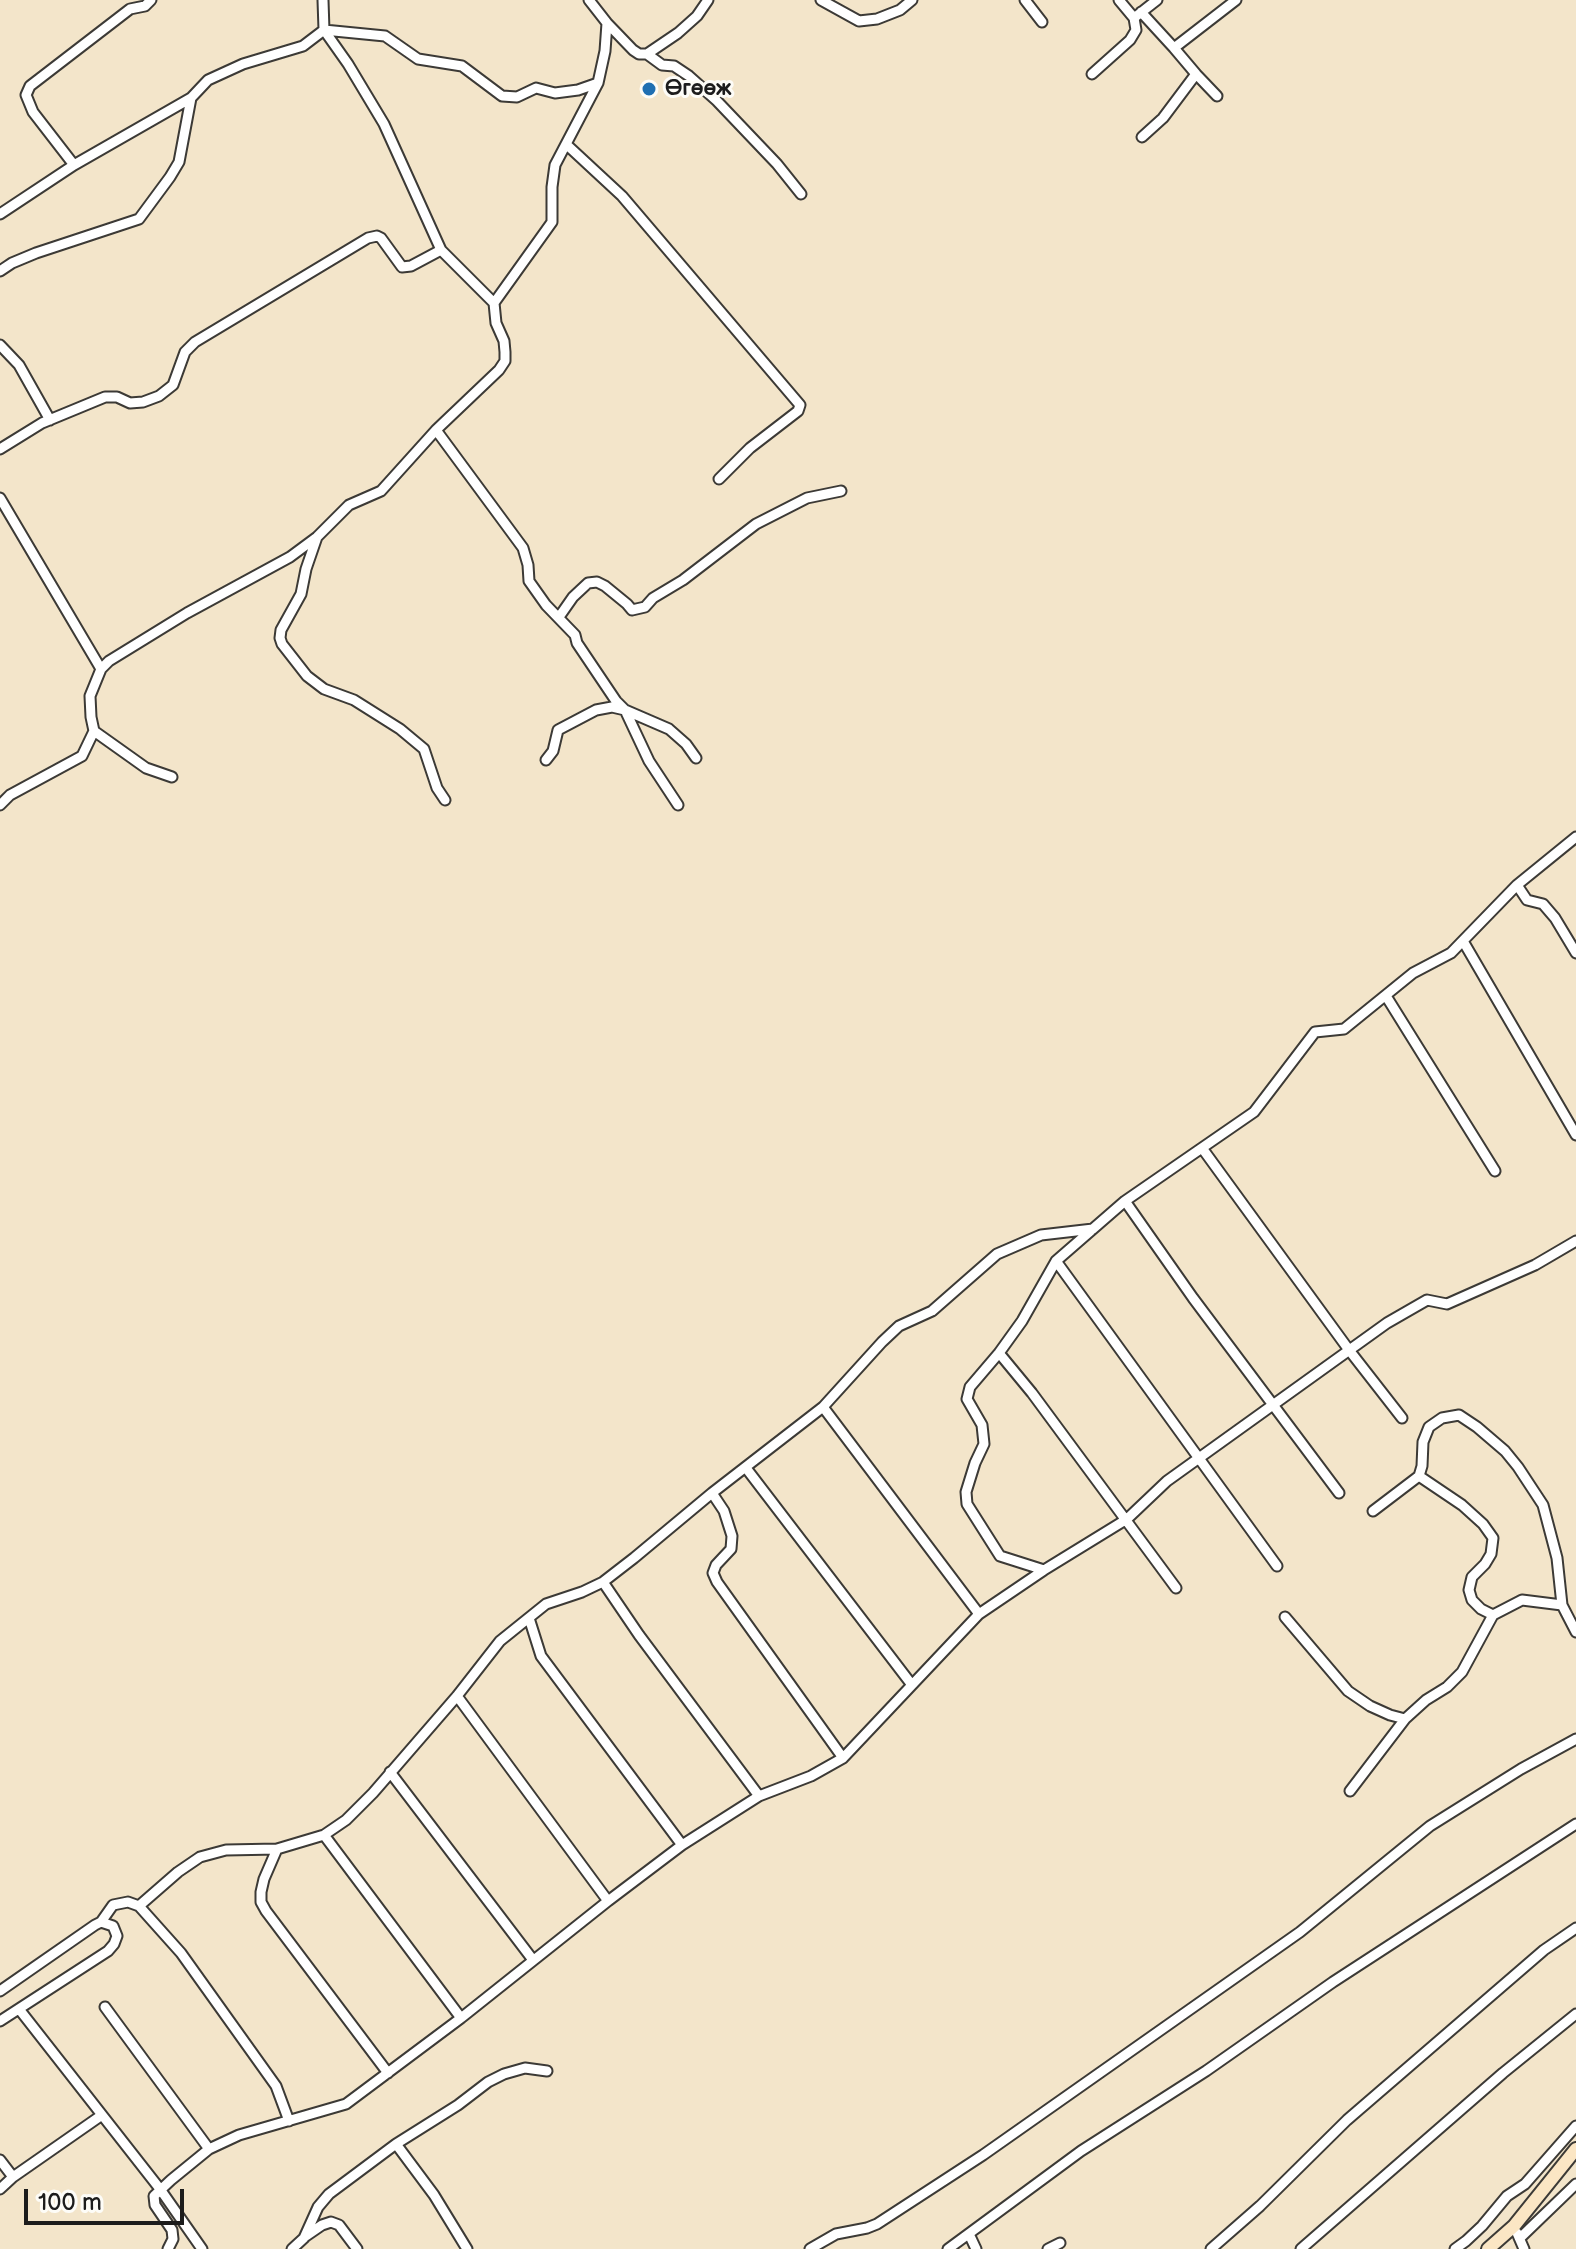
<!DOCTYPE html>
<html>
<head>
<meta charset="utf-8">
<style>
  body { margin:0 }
  #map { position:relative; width:1576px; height:2249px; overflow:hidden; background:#f3e5ca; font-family:"Balsamiq Sans",sans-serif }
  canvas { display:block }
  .scale { position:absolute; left:24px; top:2189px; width:160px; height:36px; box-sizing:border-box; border:4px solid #1c1c1c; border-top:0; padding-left:10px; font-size:24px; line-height:28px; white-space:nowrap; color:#1c1c1c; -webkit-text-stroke:6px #fdfcf7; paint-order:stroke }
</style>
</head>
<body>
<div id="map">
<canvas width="1576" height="2249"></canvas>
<div class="scale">100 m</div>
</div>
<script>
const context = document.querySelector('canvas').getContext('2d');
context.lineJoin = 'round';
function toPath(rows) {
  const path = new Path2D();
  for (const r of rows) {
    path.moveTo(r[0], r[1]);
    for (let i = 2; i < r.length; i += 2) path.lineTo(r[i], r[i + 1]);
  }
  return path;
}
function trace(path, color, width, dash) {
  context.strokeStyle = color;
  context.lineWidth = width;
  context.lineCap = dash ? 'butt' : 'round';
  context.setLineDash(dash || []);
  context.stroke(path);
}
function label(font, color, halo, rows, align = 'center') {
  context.font = font + ' "Balsamiq Sans",sans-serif';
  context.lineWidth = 6;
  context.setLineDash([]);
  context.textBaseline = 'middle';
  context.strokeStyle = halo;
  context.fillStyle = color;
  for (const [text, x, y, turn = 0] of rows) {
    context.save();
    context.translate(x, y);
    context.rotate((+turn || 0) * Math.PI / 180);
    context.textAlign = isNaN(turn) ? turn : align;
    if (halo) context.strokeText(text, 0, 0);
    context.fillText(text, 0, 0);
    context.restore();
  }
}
const street = toPath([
  [323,0,324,30,348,64,384,124,441,250,494,303],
  [589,0,607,23],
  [821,0,859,21,877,19,900,10,912,0],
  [1025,0,1042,22],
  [1119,0,1134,18,1157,0],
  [1141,12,1174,48,1236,0],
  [324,30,385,36,418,59,462,66,502,96,517,97,536,88,555,93,578,90,598,83],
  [647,54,662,65,674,66,689,76,717,101,777,164,801,194],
  [1092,74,1130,40,1136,30,1134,18],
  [1196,74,1217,96],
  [1142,137,1163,118,1196,74,1174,48],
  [567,145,622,196,800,405,798,411,750,448,719,479],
  [74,165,33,112,26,95,30,86,130,9,145,6,151,0],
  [0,214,74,165,191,98,208,80,243,64,303,46,324,30],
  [0,271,12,263,36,253,139,219,170,177,179,162,191,98],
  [0,345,19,365,50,420],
  [436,430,523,548,528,565,529,581,546,605,575,635,577,643,616,701,625,710,669,729,686,744,696,758],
  [0,449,42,423,105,397,117,397,130,403,143,402,159,396,173,385,185,352,195,342,368,238,377,236,381,238,402,267,411,266,441,250],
  [0,498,101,669],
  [317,537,306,569,301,594,281,630,280,638,282,644,307,676,324,689,354,700,400,729,424,749,437,788,445,800],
  [559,617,573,597,588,583,597,582,605,586,627,604,632,610,645,607,653,598,683,580,756,524,807,498,841,491],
  [94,731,146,768,172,777],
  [546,760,553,751,558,730,596,710,612,707,625,710,649,761,678,805],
  [0,805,10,795,82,756,94,731,91,717,90,696,101,669,109,661,187,613,290,557,317,537,349,505,381,491,436,430,499,370,505,361,505,352,504,341,496,323,494,303,552,222,552,187,555,165,598,83,605,51,607,23,633,50,639,54,647,54,678,33,697,16,708,0],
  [1517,885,1527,900,1543,904,1555,918,1576,953],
  [1463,941,1576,1135],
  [1386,996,1495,1171],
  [1202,1148,1349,1350,1402,1418],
  [1125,1201,1193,1298,1339,1493],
  [1056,1261,1277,1566],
  [999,1353,1032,1393,1176,1588],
  [823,1407,979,1614],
  [746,1468,912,1685],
  [1419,1476,1462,1505,1483,1524,1493,1538,1491,1554,1485,1564,1472,1577,1469,1590,1472,1600,1481,1609,1493,1615],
  [712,1493,724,1511,732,1536,731,1549,716,1565,713,1573,717,1582,843,1758],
  [1373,1511,1419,1476,1422,1466,1423,1442,1429,1427,1442,1418,1459,1415,1477,1427,1505,1451,1518,1467,1543,1505,1557,1558,1562,1605,1576,1632],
  [1044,1570,1000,1556,967,1504,966,1492,975,1463,984,1444,982,1425,967,1399,970,1387,999,1353,1022,1321,1056,1261,1125,1201,1254,1112,1315,1032,1344,1029,1413,973,1451,953,1517,885,1576,837],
  [603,1582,639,1635,759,1796],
  [1285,1617,1348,1691,1370,1706,1390,1715,1405,1719],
  [529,1618,541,1656,682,1845],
  [457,1696,608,1901],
  [390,1772,533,1960],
  [1350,1791,1405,1719,1426,1700,1447,1687,1462,1672,1493,1615,1522,1600,1562,1605],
  [324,1835,461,2018],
  [277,1849,264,1879,261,1892,261,1902,266,1911,388,2073],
  [139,1906,178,1872,200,1857,226,1850,277,1849,324,1835,346,1820,373,1793,457,1696,500,1641,546,1604,582,1592,603,1582,634,1558,712,1493,823,1407,882,1342,899,1326,932,1311,997,1254,1041,1235,1093,1229],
  [101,1922,113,1905,128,1902,139,1906,181,1953,276,2086,289,2121],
  [0,1991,95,1925,101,1922,113,1926,117,1936,114,1944,108,1951,0,2021],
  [105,2007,209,2149],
  [19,2009,160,2189,202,2249],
  [396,2144,434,2195,467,2249],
  [0,2160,13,2177],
  [0,2189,13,2177,102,2115],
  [1517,2233,1524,2249],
  [969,2234,976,2249],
  [306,2236,322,2225,331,2222,339,2225,357,2249],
  [1520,2238,1576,2184],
  [168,2249,173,2239,172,2230,155,2205,154,2196,171,2180,209,2149,239,2135,346,2104,461,2018,608,1901,682,1845,759,1796,811,1776,843,1758,979,1614,1044,1570,1127,1519,1167,1481,1387,1323,1427,1300,1447,1304,1535,1265,1576,1241],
  [292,2249,304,2238,318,2207,329,2194,396,2144,458,2105,488,2082,504,2074,525,2068,547,2071],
  [810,2249,836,2234,867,2228,877,2224,983,2155,1300,1932,1430,1826,1521,1769,1576,1739],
  [948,2249,1081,2151,1206,2071,1333,1982,1576,1824],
  [1048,2249,1060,2243],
  [1211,2249,1260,2206,1347,2120,1544,1950,1576,1928],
  [1301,2249,1503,2073,1576,2014],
  [1455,2249,1466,2241,1482,2226,1507,2196,1525,2184,1576,2126]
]);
const secondary = toPath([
  [1488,2249,1514,2226,1576,2149]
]);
trace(street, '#3c3a36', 13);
trace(secondary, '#3c3a36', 16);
trace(street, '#fff', 9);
trace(secondary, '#fbe6c4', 12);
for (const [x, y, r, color] of [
  [649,89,8,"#1f6fb2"]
]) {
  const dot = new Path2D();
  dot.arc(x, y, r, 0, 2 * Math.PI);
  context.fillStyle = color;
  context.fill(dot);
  trace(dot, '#fdfcf7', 3);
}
label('bold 22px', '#1c1c1c', '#fdfcf7', [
  ["Өгөөж",665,89]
], 'left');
</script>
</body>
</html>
